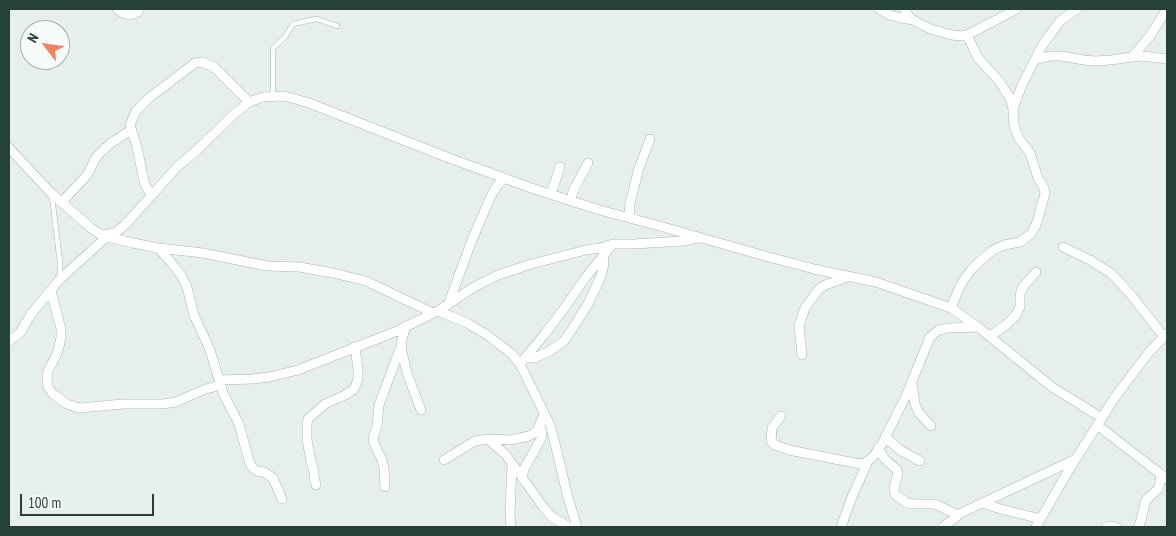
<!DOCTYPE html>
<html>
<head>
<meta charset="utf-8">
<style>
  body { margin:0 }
  #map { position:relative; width:1176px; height:536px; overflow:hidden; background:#e6efeb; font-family:"PT Sans Narrow",sans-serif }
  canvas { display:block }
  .frame { position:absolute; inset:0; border:10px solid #24423a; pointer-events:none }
  .north { position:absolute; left:20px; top:20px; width:50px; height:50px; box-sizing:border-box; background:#f7fbf9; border:1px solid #a3b1ad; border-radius:50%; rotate:300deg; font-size:14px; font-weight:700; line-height:20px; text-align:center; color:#24423a }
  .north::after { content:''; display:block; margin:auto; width:18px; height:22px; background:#f4845f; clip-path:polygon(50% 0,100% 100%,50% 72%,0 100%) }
  .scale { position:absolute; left:20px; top:494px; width:134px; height:22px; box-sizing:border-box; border:2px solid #24423a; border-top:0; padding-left:6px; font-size:15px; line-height:18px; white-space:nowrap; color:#24423a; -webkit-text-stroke:4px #f7fbf9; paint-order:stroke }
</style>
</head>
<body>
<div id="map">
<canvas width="1176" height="536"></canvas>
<div class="frame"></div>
<div class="north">N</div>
<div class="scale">100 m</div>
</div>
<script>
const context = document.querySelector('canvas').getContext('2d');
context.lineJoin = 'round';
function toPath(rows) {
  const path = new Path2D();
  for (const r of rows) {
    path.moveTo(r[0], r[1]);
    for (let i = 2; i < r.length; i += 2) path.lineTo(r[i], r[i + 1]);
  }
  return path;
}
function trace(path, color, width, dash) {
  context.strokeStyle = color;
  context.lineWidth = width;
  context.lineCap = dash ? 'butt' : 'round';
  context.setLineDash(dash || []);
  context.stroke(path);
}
const lane = toPath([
  [273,97,273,48,285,37,293,24,316,19,320,20,337,26],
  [52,197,60,262,60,279]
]);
const street = toPath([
  [117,9,123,13,130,15,138,12,139,9],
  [879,9,890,15,901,18,913,20],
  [904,9,910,18,918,23,931,29,952,35,961,36,967,35,1017,9],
  [967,35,978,58,999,81,1010,98,1013,109],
  [1132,57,1150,36,1167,9],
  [1036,59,1050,56,1061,56,1084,60,1095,61,1111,60,1132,57,1142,56,1167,59],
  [9,148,52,194,91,228,100,234,107,235,116,232,125,225,177,167,196,151,232,116,249,102,263,97,284,96,309,103,449,158,537,190,603,211,656,225,765,256,814,269,876,282,951,308,978,327,1052,387,1102,418],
  [151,194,145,185,143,176,137,147,130,125,136,111,149,98,195,63,202,62,214,67,249,102],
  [551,194,560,167],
  [571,200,573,191,588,163],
  [62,202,87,175,97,156,111,143,131,130],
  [629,217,630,202,634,188,638,171,650,139],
  [111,233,59,280,52,289,52,295,61,329,61,338,57,354,48,371,47,378,48,387,53,394,67,404,79,408,123,404,163,404,176,402,203,390,220,385],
  [108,237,133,243,158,248,203,253,267,266,299,267,333,273,366,281,433,313],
  [1063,247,1090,260,1112,274,1132,296,1164,337],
  [158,248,170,261,181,275,187,287,194,315,210,350,223,393,239,424,250,464,253,468,257,471,264,472,273,478,282,499],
  [448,305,472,240,491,196,497,186,504,178],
  [951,308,961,284,971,270,980,261,992,251,1004,245,1020,242,1031,234,1036,225,1045,194,1044,188,1038,178,1030,153,1018,137,1014,125,1013,109,1022,85,1042,46,1060,21,1077,9],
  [438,311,467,323,487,335,512,354,520,364,550,425,554,439,567,494,577,527],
  [406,326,401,342,402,352,407,373,421,410],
  [990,336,1006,325,1016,315,1020,307,1020,295,1022,288,1036,272],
  [9,341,20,333,31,314,52,289],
  [802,355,799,326,805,308,819,289,825,285,847,277],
  [525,358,534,358,548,352,564,341,571,331,588,304,601,276,604,264,603,255],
  [520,364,544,335,563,310,586,277,613,244],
  [219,380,253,379,269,377,298,370,397,331,438,311,474,287,498,275,531,264,586,250,601,248,613,244,634,244,683,241,698,238],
  [912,384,915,404,919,413,931,426],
  [781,416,772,428,771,441,775,445,789,450,855,463,863,464,872,458,882,444,906,396,930,337,939,330,948,328,978,327],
  [1097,425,1167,479],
  [885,437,900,450,920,461],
  [488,439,506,455,544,508,552,517,569,527],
  [879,447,881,454,885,459,897,470,898,474,894,488,895,494,897,496,907,503,914,504,935,504,958,515],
  [444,460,475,441,488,439,510,440,529,436,537,431,544,414],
  [522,478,524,469,541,439,542,432,540,426],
  [316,485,314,477,314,472,311,461,307,440,307,423,308,419,325,404,345,395,353,390,356,385,358,378,358,369,355,347],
  [385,487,384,468,382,460,376,448,373,440,374,435,377,426,379,405,395,362,401,347],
  [982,503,1001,509,1041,519],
  [511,527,510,514,512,465],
  [841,527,852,497,868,461],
  [943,527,961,513,1076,459],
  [1036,527,1067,473,1115,397,1150,351,1167,334],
  [1106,527,1112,526,1116,527],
  [1139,527,1146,500,1159,488,1161,474]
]);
trace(lane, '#a8b8b2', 5.5);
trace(street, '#a8b8b2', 10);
trace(lane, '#fff', 4.5);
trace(street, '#fff', 9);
</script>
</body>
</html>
